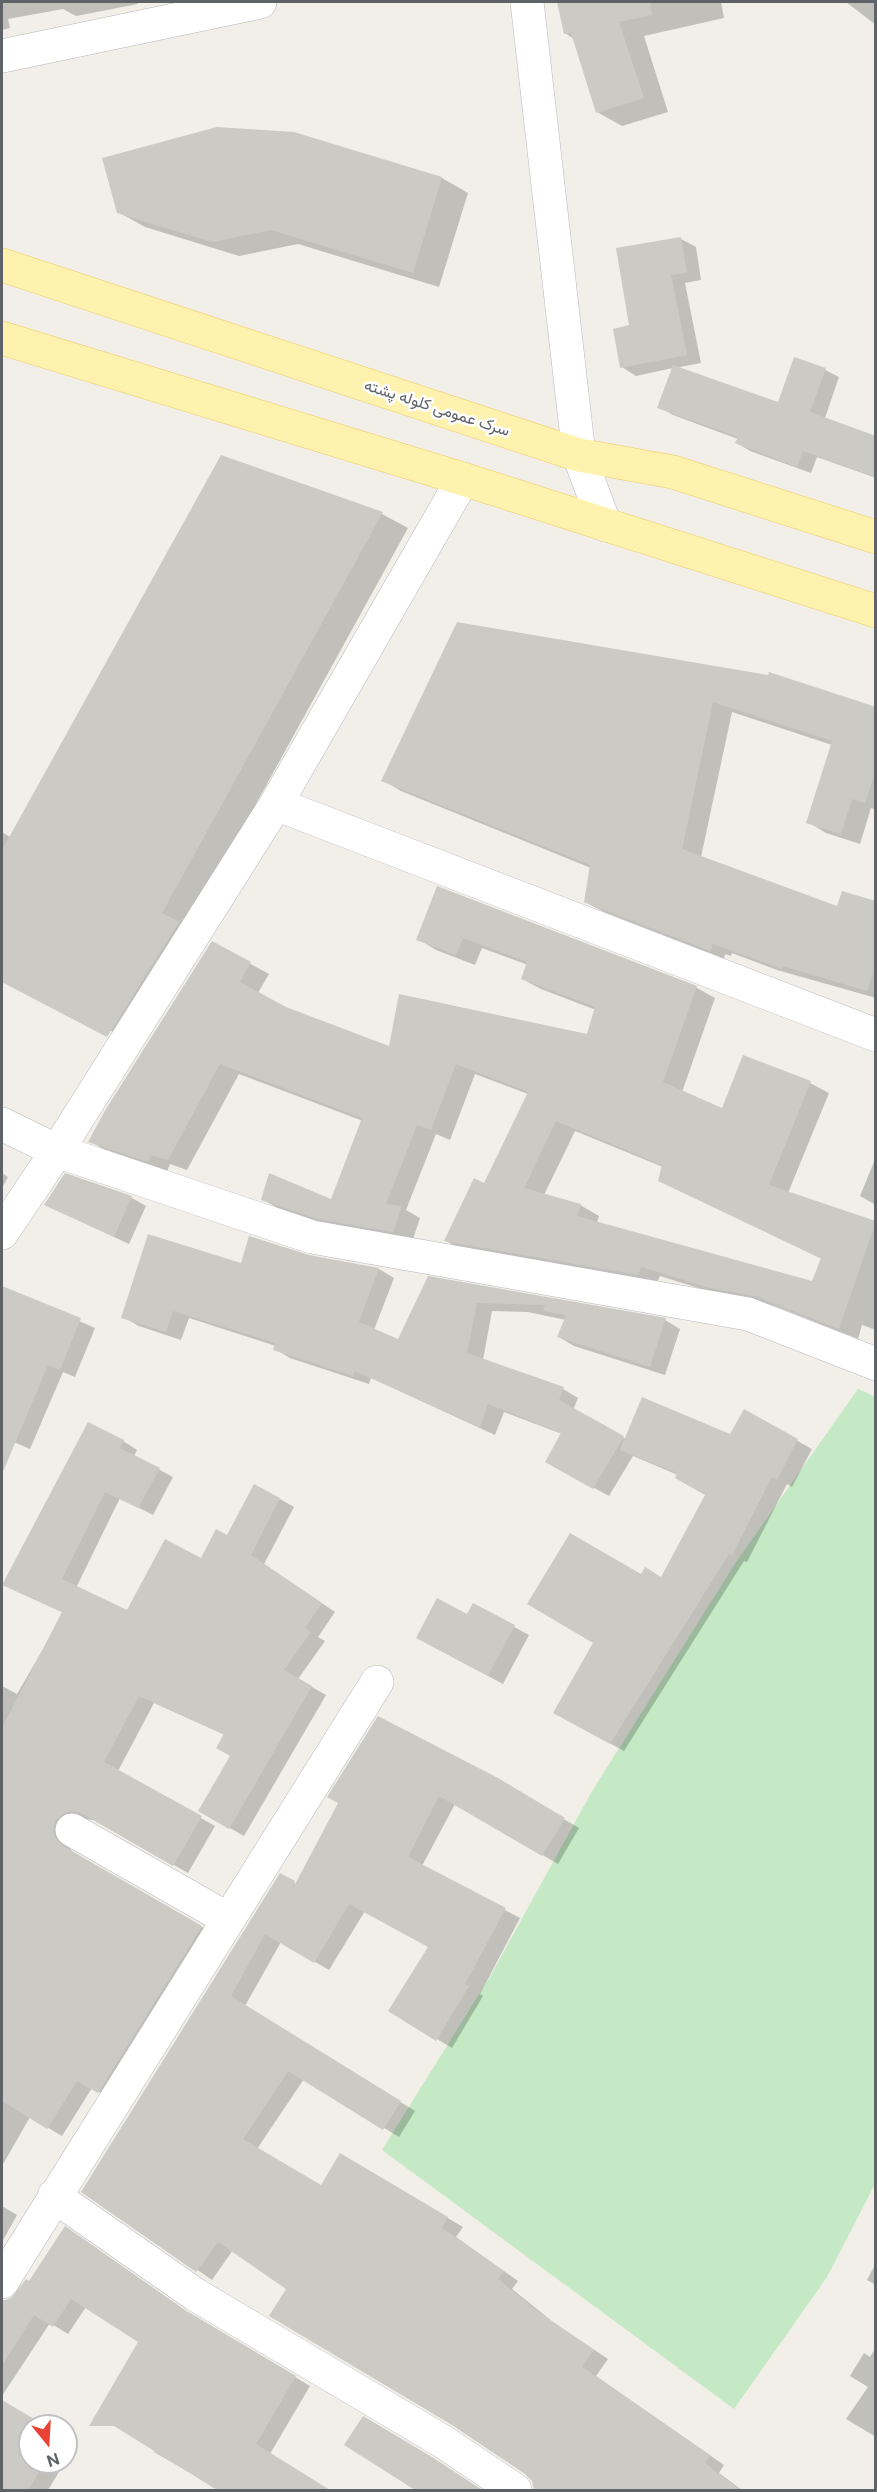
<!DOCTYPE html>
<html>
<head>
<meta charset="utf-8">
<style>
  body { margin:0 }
  #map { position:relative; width:877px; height:2492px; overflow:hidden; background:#f1efe8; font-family:"Public Sans",sans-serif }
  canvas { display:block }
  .frame { position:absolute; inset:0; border:3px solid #5f6368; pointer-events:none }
  .north { position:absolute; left:18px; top:2414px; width:60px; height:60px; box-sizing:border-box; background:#fff; border:2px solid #bfc1c3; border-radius:50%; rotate:162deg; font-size:16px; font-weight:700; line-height:24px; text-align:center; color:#5f6368 }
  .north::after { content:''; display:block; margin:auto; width:21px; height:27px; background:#ea4335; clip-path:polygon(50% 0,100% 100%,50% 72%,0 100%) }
</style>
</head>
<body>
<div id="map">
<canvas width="877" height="2492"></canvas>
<div class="frame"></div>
<div class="north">N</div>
</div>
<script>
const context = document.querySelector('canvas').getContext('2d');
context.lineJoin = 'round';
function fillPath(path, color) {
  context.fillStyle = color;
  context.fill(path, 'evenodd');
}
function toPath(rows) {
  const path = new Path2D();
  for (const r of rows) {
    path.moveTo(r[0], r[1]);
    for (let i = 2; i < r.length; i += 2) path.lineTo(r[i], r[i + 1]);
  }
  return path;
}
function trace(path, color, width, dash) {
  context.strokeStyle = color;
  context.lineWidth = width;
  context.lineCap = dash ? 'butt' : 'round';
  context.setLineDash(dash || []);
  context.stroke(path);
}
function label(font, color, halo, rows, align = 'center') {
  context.font = font + ' "Public Sans",Vazirmatn,sans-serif';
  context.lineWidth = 5;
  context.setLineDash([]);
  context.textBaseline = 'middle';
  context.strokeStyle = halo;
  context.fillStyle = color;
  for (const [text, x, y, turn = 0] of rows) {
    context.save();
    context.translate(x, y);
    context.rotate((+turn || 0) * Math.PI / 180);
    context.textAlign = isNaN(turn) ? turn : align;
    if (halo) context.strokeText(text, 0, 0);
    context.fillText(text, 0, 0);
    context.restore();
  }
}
fillPath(toPath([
  [858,1389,876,1397,875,2184,827,2277,734,2409,382,2150,491,1975,591,1793,736,1562]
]), '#c5e8c5');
fillPath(toPath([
  [2,2,137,2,138,4,76,16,63,9,8,19,10,28,2,30],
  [558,2,721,2,724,18,644,36,668,112,622,126,597,112,574,39,565,33],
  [846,2,876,2,876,25],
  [293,134,442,178,468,193,439,287,298,244,239,256,145,227,118,212],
  [681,239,696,247,701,280,685,283,701,363,675,368,779,404,795,359,825,370,839,377,825,418,876,437,876,478,817,457,811,473,750,451,737,443,738,439,673,415,659,407,673,368,636,376,622,367,631,326],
  [222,457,382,514,408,528,187,929,138,1044,107,1029,104,1035,2,982,2,832,10,837],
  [458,624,876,708,876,810,871,808,860,844,826,833,808,822,832,745,732,712,701,857,838,908,876,902,876,998,777,970,732,953,731,956,725,954,724,959,604,912,585,902,591,868,401,791,383,780],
  [437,888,697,988,715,998,682,1092,722,1110,744,1056,810,1083,829,1093,788,1193,876,1222,876,1330,862,1325,858,1339,775,1306,730,1298,660,1276,656,1285,464,1251,446,1241,485,1185,528,1094,475,1074,450,1140,436,1134,406,1210,420,1218,412,1242,337,1229,281,1210,262,1199,332,1201,363,1121,239,1074,187,1170,170,1164,167,1171,108,1152,90,1141,212,943,269,974,258,993,285,1008,390,1048,588,1035,596,1010,541,989,522,979,528,965,482,948,475,965,436,950,418,939],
  [575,1131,663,1167,659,1181,822,1259,813,1282,597,1223,599,1216,580,1205,544,1195],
  [876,1157,876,1205,860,1196],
  [2,1173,8,1177,2,1188],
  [65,1175,132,1198,146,1206,129,1244,46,1205],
  [308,1257,379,1269,394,1278,374,1330,399,1341,428,1278,665,1320,680,1329,665,1375,574,1346,559,1337,566,1320,528,1312,492,1311,483,1360,563,1389,578,1398,573,1410,626,1439,731,1435,744,1411,812,1449,792,1487,787,1484,747,1562,744,1561,624,1751,569,1721,641,1576,662,1578,707,1494,678,1475,633,1456,609,1496,547,1462,562,1434,504,1412,495,1435,371,1378,369,1384,290,1358,275,1349,276,1346,189,1318,181,1340,139,1326,123,1317,242,1265],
  [2,1287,95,1328,75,1377,63,1372,30,1449,2,1437],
  [123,1441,137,1450,134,1456,173,1477,153,1515,120,1498,76,1588,128,1612,202,1560,228,1537,280,1499,294,1507,264,1564,335,1612,318,1637,325,1641,298,1679,326,1695,244,1836,200,1811,232,1756,225,1735,154,1703,118,1771,215,1826,188,1873,97,1821,87,1819,77,1822,67,1838,70,1849,77,1856,216,1935,113,2100,92,2088,62,2136,30,2117,2,2166,2,1686,17,1694,64,1613,18,1592],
  [474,1605,529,1635,503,1684,432,1646,468,1616],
  [497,1780,579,1828,558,1864,455,1804,422,1866,520,1918,480,1994,483,1996,452,2048,437,2039,430,1947,365,1911,329,1970,281,1942,245,2006,415,2111,399,2137,304,2079,257,2149,321,2187,341,2155,463,2227,456,2237,518,2281,512,2289,553,2322,608,2359,596,2376,724,2465,719,2473,742,2490,535,2490,533,2481,526,2473,288,2288,233,2250,212,2280,83,2191,281,1875,296,1884,340,1803],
  [2,2206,17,2215,2,2242],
  [876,2263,876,2285,867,2280],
  [26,2281,201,2321,310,2386,270,2454,328,2490,220,2490,154,2452,156,2449,140,2342,86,2307,68,2334,50,2323,2,2396,2,2301,12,2300],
  [876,2347,876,2437,846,2419,868,2387,850,2376,864,2353,870,2357],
  [2,2401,44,2426,30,2426,30,2462,65,2462,48,2490,2,2490],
  [66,2439,75,2444,66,2460],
  [447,2468,482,2490,413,2490,414,2488]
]), '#0003');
fillPath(toPath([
  [557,2,650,2,652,15,619,22,644,98,596,113,571,33,564,34],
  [217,127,294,132,442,177,413,273,271,230,212,242,117,213,102,158],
  [681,237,687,273,671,275,687,355,620,368,613,329,629,325,616,248],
  [794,357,826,368,810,412,876,436,876,477,803,451,797,467,735,443,738,437,657,408,673,365,778,402],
  [221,455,383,512,162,913,179,922,107,1037,2,982,2,850],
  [457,622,768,675,769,672,876,707,876,770,865,803,852,799,841,834,806,823,832,741,713,702,682,849,837,906,842,891,876,901,876,964,867,991,783,966,782,969,713,944,710,951,584,902,590,865,381,781],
  [437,886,697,986,663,1082,722,1108,743,1055,811,1081,769,1185,876,1221,839,1329,755,1296,710,1288,641,1267,638,1275,444,1241,474,1178,484,1183,528,1092,456,1064,431,1130,417,1125,386,1204,402,1206,393,1232,317,1219,261,1200,269,1173,331,1199,362,1118,220,1064,168,1160,151,1155,148,1162,88,1142,106,1109,212,941,251,962,240,982,286,1007,389,1046,399,994,587,1034,595,1007,521,979,527,962,463,938,456,955,416,940],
  [556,1121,662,1165,658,1181,821,1258,812,1281,577,1216,581,1204,524,1188],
  [65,1173,132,1196,114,1237,44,1205],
  [148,1234,241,1263,249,1236,309,1255,379,1268,359,1322,398,1339,428,1276,666,1318,650,1367,557,1337,566,1315,543,1311,545,1305,477,1303,467,1353,564,1387,559,1400,624,1436,593,1489,545,1462,561,1433,488,1404,480,1427,355,1371,353,1376,273,1350,275,1343,173,1311,166,1332,121,1318],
  [2,1286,81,1318,60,1370,48,1365,2,1474],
  [642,1397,730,1434,744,1409,798,1439,777,1480,772,1477,732,1555,729,1554,610,1744,553,1713,593,1643,527,1604,570,1533,641,1574,645,1567,661,1577,705,1495,675,1478,677,1473,620,1450],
  [88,1422,124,1440,120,1448,160,1468,138,1508,105,1492,62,1579,127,1610,165,1539,201,1558,216,1529,227,1535,254,1484,280,1498,251,1555,322,1603,305,1628,311,1632,284,1670,312,1686,229,1829,198,1811,230,1756,216,1748,224,1734,139,1696,104,1762,202,1816,173,1866,81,1813,71,1811,63,1814,55,1821,53,1831,56,1839,63,1846,202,1926,98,2093,77,2081,47,2129,2,2101,2,1728,62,1612,2,1585],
  [437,1598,467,1614,473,1603,515,1625,488,1676,416,1638],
  [378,1716,498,1778,565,1818,542,1856,439,1796,408,1857,506,1908,465,1984,469,1986,436,2041,388,2011,428,1947,349,1904,314,1963,265,1934,231,1996,401,2101,383,2130,288,2071,243,2139,321,2185,340,2153,448,2217,442,2228,504,2271,498,2279,537,2311,594,2350,582,2367,710,2455,705,2463,740,2490,534,2490,532,2481,525,2474,452,2425,269,2316,286,2289,218,2242,196,2272,81,2192,280,1873,295,1881,292,1890,338,1803,327,1797],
  [65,2226,185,2310,296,2376,256,2444,330,2490,217,2490,114,2426,89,2426,138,2342,71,2299,53,2327,34,2315,2,2365,2,2301,11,2298,26,2279,29,2281],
  [2,2400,46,2426,30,2426,30,2462,45,2462,28,2490,2,2490],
  [363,2416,432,2457,482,2490,415,2490,344,2445]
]), '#cccac5');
const minor = toPath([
  [527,2,579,455,605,525],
  [2,56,260,2],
  [276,804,876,1035],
  [2,1124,57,1151,312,1237,748,1314,876,1364],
  [2,1233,57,1151,276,804,463,479],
  [72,1830,228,1919],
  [54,2196,196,2295,442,2441,515,2490],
  [2,2282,377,1682]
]);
const major = toPath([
  [2,265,579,455,673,472,876,537],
  [2,338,463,479,876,611]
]);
trace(minor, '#b5b8bc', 34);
trace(major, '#f2c960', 34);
trace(minor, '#fff', 33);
trace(major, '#fff2af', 33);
label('16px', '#5f6368', '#fff', [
  ["سرک عمومی کلوله پشته",437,408,18]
]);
</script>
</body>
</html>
